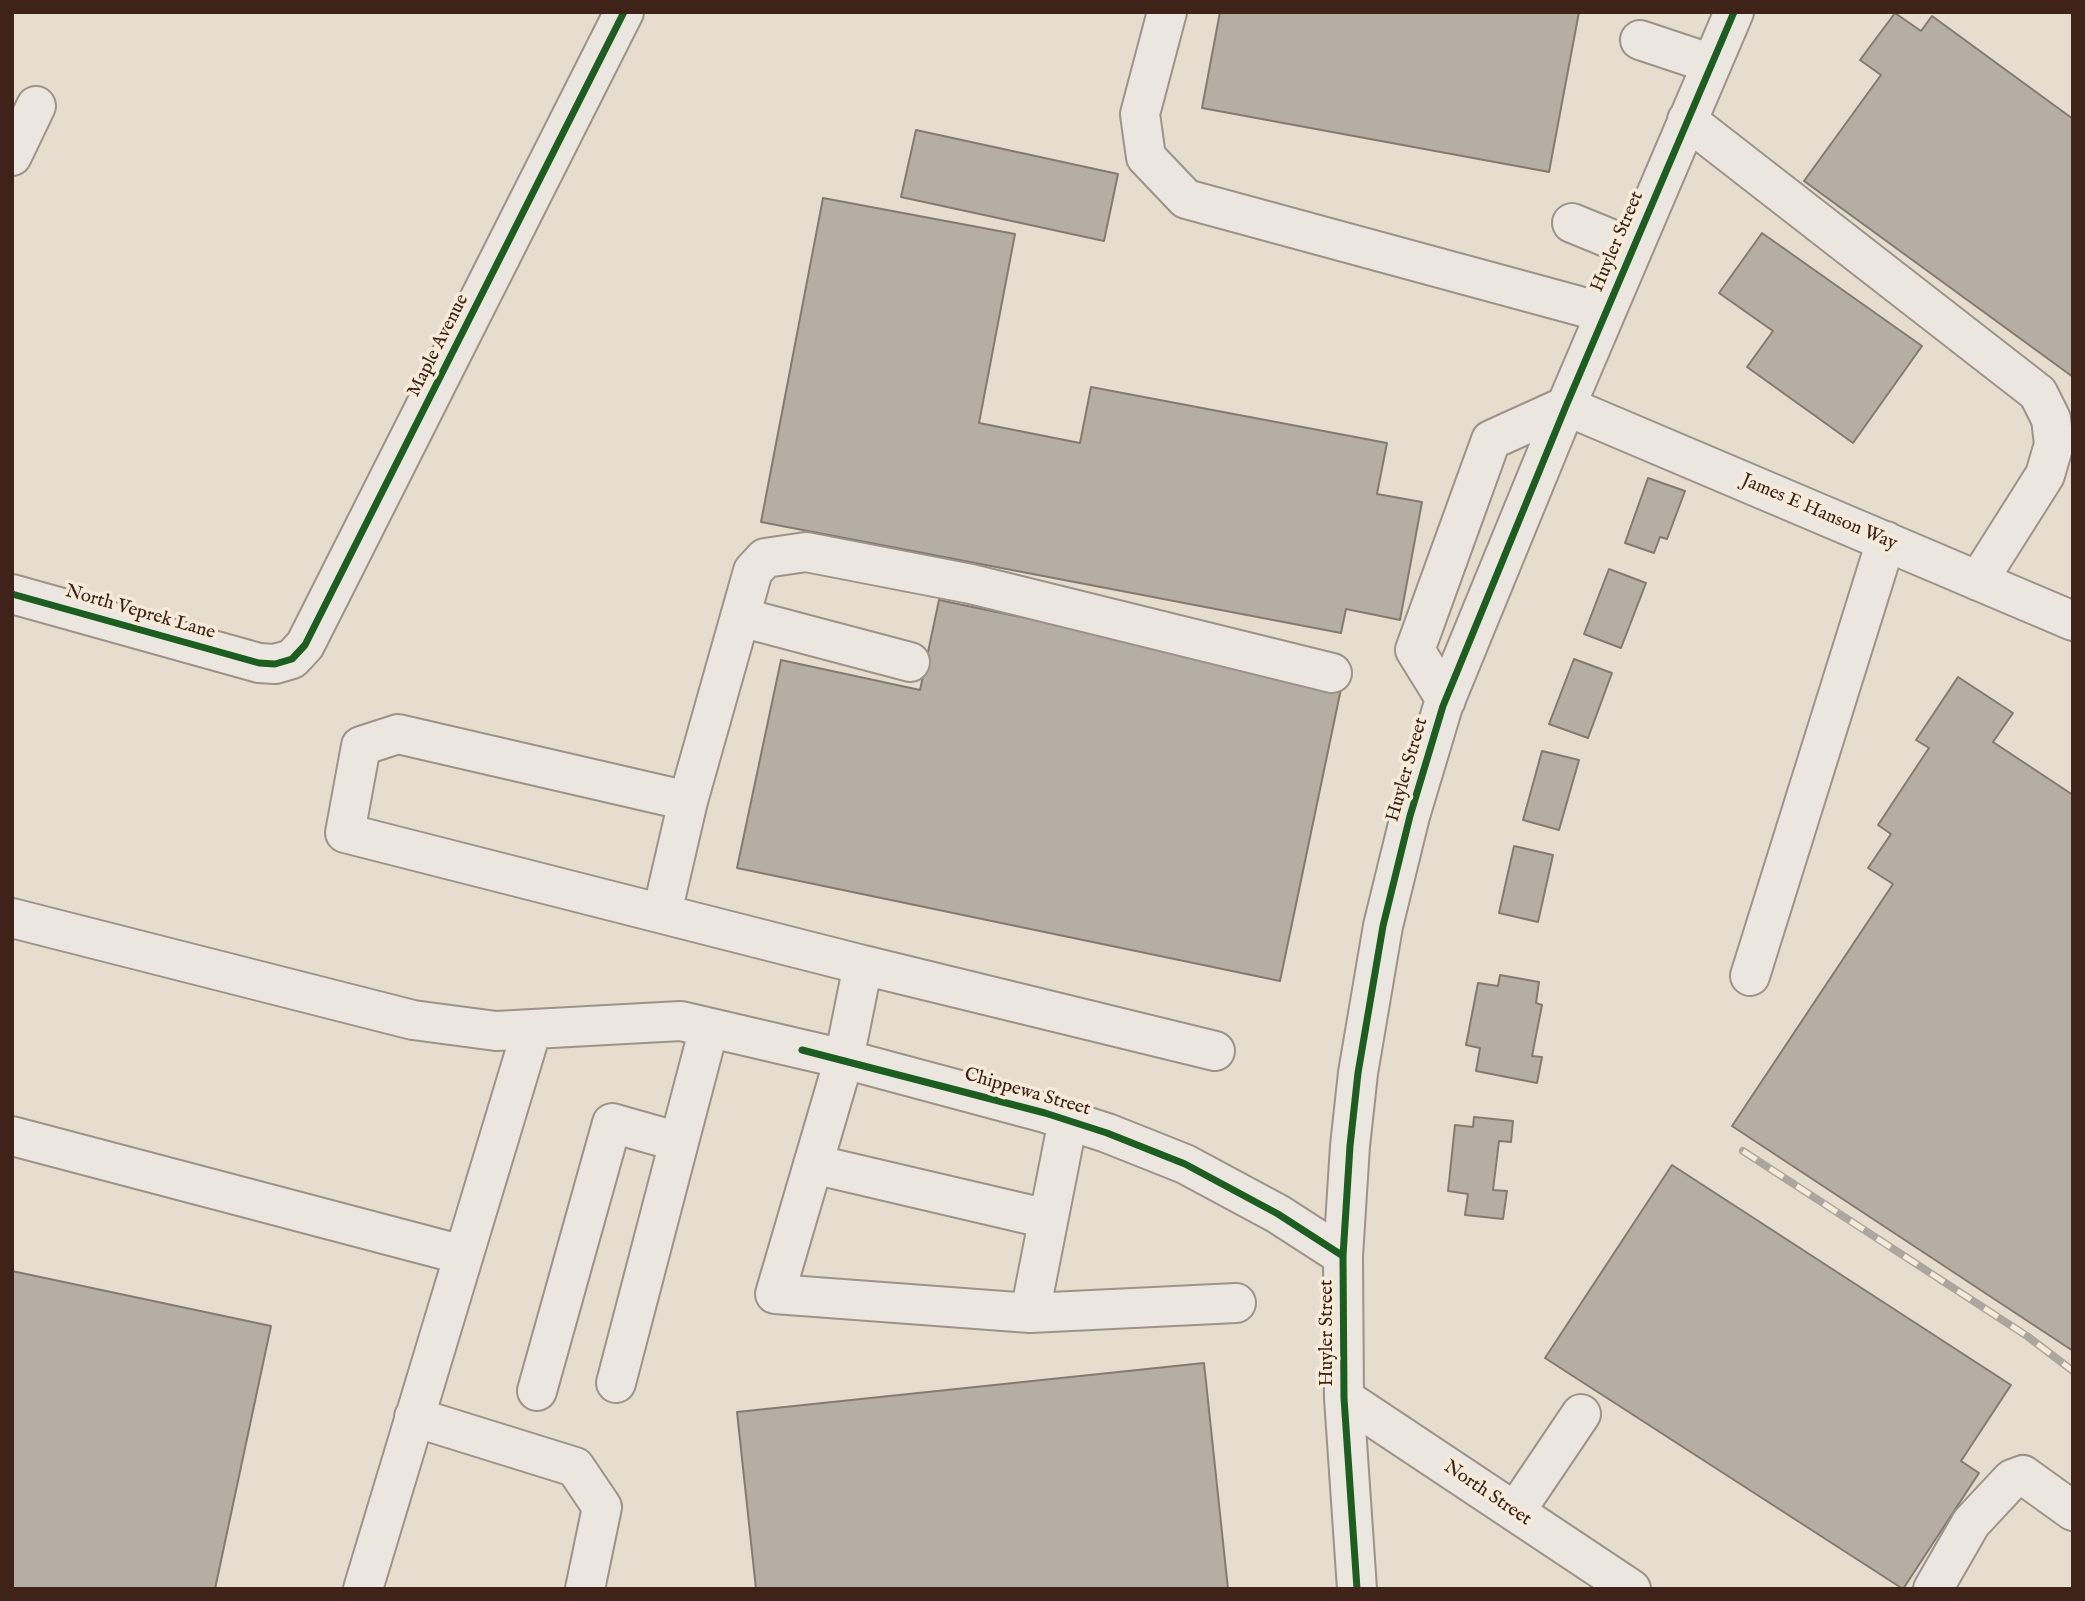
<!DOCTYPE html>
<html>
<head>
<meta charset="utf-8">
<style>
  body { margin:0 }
  #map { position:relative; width:2085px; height:1601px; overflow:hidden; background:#e6ddce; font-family:"IM FELL English",serif }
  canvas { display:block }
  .frame { position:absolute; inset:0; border:14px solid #3f2319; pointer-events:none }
</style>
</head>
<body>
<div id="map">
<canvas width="2085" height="1601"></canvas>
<div class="frame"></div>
</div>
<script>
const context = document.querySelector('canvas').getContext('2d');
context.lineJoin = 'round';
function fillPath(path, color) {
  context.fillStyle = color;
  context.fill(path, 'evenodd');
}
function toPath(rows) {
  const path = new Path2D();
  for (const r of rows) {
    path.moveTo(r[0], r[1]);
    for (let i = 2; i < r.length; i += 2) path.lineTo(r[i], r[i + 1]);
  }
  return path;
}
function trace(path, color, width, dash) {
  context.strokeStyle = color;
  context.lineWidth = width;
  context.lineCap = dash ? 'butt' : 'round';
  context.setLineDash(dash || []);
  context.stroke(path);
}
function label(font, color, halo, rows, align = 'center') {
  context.font = font + ' "IM FELL English",serif';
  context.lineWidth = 7;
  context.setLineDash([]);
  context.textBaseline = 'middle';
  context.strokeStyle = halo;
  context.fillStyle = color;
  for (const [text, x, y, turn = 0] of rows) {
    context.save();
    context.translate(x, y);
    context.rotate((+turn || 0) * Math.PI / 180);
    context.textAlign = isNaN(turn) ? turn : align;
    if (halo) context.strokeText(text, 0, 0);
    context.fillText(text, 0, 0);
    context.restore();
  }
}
const building = toPath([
  [1220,12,1579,12,1549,172,1202,108,1220,12],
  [1895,13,1921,31,1932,16,2073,119,2073,377,1804,181,1881,75,1860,60,1895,13],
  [916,130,1118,174,1104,241,901,197,916,130],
  [823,198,1015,234,979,423,1080,443,1091,387,1387,443,1377,494,1422,502,1400,620,1346,609,1341,633,761,522,823,198],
  [1762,233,1922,346,1853,443,1747,367,1773,331,1719,293,1762,233],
  [1648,478,1685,491,1667,539,1660,537,1654,553,1625,543,1648,478],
  [1609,569,1646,583,1621,648,1584,634,1609,569],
  [939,600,1342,684,1280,981,737,868,781,660,920,690,939,600],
  [1574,659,1612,673,1588,738,1549,724,1574,659],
  [1958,677,2013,713,1993,742,2073,795,2073,1351,1732,1126,1893,884,1868,868,1891,834,1878,825,1929,748,1916,740,1958,677],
  [1542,751,1579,760,1559,830,1523,820,1542,751],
  [1514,846,1553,855,1538,922,1499,913,1514,846],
  [1500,975,1539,982,1536,1003,1542,1005,1532,1056,1542,1057,1537,1083,1476,1071,1480,1048,1466,1045,1478,983,1498,986,1500,975],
  [1474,1117,1513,1121,1511,1142,1499,1141,1493,1190,1507,1191,1503,1219,1465,1215,1468,1194,1448,1191,1455,1125,1473,1127,1474,1117],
  [1672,1165,2011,1385,1961,1461,1979,1473,1903,1589,1545,1358,1672,1165],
  [12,1271,271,1326,215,1589,12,1589,12,1271],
  [1204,1363,1228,1589,756,1589,737,1412,1204,1363]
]);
fillPath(building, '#b6ada3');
trace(building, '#847a71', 2);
const minor = toPath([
  [1167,12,1140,114,1146,157,1186,199,1605,313],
  [1640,40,1712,64],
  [1687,120,2038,393,2051,419,2054,444,2045,475,1978,581],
  [12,156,36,106],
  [1572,223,1633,248],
  [1566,406,2073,621],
  [12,594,259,663,275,664,292,659,305,645,624,12],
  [740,617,910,662],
  [1446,700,1415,650,1491,440,1566,406],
  [662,913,688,801],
  [12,918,413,1020,496,1031,681,1021,844,1059,1045,1113,1107,1133,1185,1164,1278,1214,1343,1256],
  [863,965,345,833,361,746,398,734,688,801,753,571,765,558,806,552,971,584,1332,673],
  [1750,976,1886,541],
  [1068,1120,1030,1313,1236,1303],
  [12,1136,463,1255],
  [813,1164,1048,1219],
  [1030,1313,775,1294,844,1059,863,965,1215,1051],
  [616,1383,679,1142],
  [537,1391,612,1123,679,1142,709,1028],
  [1344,1398,1631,1589],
  [414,1417,575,1467,602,1507,585,1589],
  [1515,1512,1581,1414],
  [363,1589,532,1029],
  [1357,1589,1344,1398,1343,1256,1350,1146,1358,1073,1383,926,1410,816,1443,706,1566,406,1734,12],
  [1933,1589,1971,1523,2012,1479,2023,1475,2073,1511]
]);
trace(minor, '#9c9389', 42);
trace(minor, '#ebe6df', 38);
const rail = toPath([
  [1743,1151,2027,1336,2073,1371]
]);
trace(rail, '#aca69f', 8);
trace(rail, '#f6ead8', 5, [16]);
trace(toPath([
  [12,594,259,663,275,664,292,659,305,645,624,12],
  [802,1050,1045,1113,1107,1133,1185,1164,1278,1214,1343,1256],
  [1357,1589,1344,1398,1343,1256,1350,1146,1358,1073,1383,926,1410,816,1443,706,1566,406,1734,12]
]), '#1b5e20', 7);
label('19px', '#3f2319', '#f6ead8', [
  ["Huyler Street",1618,242,-67],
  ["Maple Avenue",439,346,-63],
  ["James E Hanson Way",1819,513,23],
  ["North Veprek Lane",140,613,16],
  ["Huyler Street",1408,770,-74],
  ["Chippewa Street",1027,1093,16],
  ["Huyler Street",1328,1333,-90],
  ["North Street",1487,1494,34]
]);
</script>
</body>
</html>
